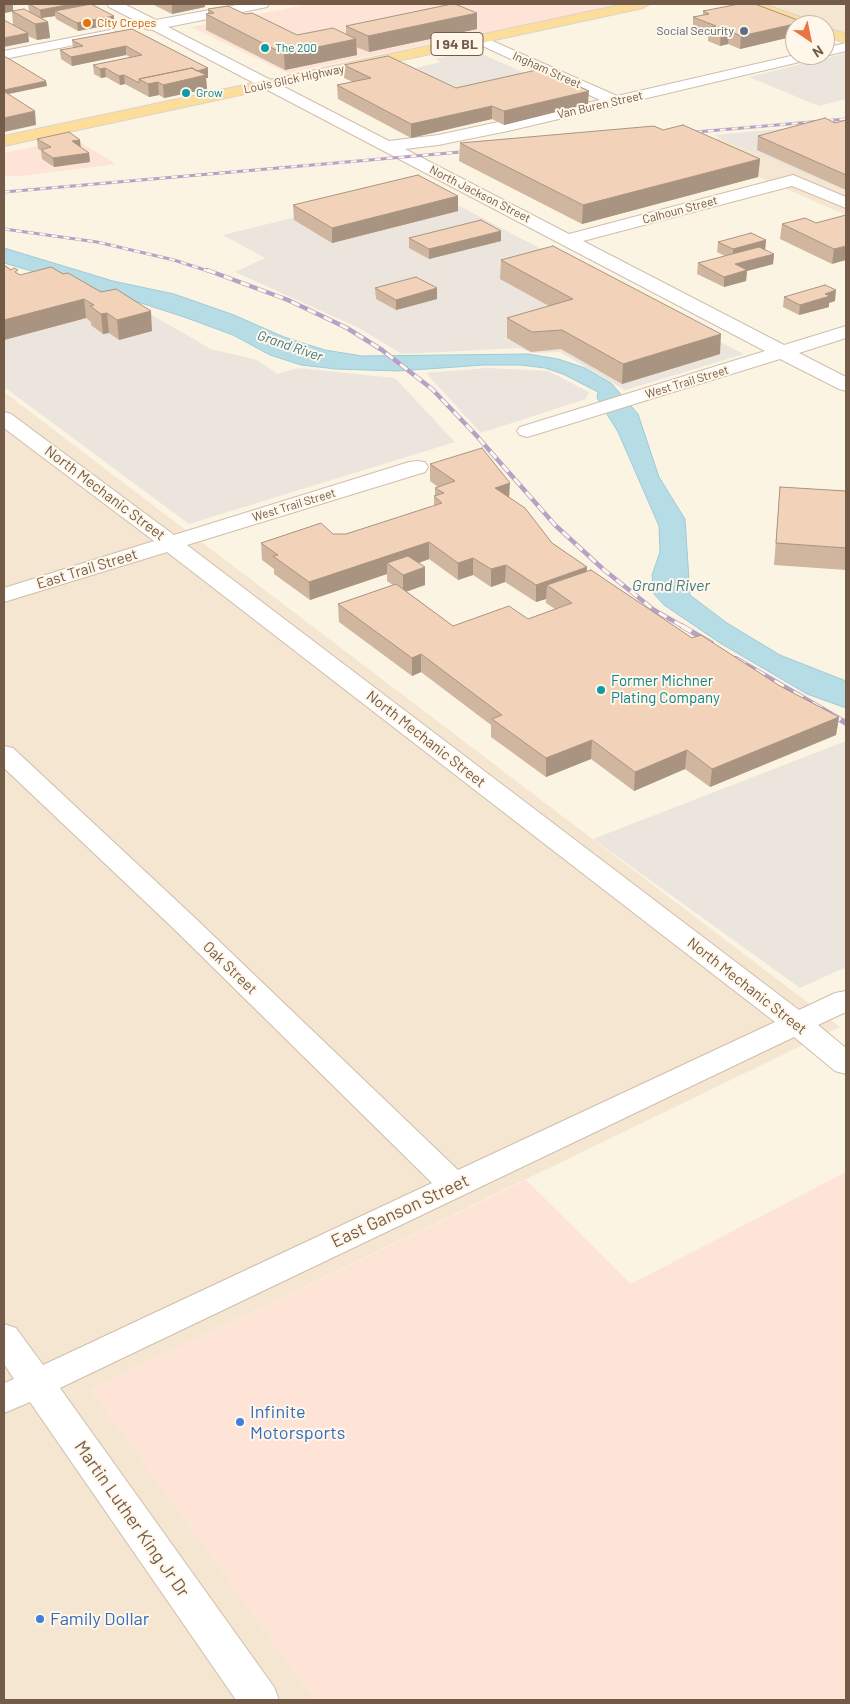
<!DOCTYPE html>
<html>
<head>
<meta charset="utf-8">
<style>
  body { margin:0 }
  #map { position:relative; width:850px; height:1704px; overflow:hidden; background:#fcf4e2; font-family:Barlow,sans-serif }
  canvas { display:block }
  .frame { position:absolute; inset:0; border:5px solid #745b48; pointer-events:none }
  .north { position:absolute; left:785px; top:15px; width:50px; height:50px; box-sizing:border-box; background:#fff7e9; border:1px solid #c7b9a9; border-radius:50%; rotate:146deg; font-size:14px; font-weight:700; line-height:20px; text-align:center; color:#745b48 }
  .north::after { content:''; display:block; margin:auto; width:18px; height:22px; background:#e97345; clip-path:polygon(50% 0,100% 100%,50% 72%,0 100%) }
</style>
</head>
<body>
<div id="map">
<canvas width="850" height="1704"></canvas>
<div class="frame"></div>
<div class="north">N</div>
</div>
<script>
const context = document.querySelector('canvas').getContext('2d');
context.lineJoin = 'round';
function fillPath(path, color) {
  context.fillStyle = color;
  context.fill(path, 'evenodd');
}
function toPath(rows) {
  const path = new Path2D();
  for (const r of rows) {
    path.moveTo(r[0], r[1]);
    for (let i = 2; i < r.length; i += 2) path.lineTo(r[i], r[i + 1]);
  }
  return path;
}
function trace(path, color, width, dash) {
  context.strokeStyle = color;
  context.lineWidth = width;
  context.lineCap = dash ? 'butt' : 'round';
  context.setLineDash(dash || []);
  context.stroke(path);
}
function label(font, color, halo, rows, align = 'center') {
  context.font = font + ' Barlow,sans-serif';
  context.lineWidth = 4;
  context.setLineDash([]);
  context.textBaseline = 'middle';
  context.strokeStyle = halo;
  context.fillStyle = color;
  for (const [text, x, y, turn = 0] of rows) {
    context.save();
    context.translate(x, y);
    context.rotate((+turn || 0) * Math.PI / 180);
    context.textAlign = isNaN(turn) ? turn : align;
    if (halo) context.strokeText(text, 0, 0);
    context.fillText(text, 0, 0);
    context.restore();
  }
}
fillPath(toPath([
  [761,4,846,4,846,36,825,28,825,25,818,25],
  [846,127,846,215,679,142],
  [4,392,840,1027,91,1390,315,1700,4,1700]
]), '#f4e6d0');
fillPath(toPath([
  [310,4,626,4,287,73,191,27],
  [73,138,116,164,22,176,4,176,4,153],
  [846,1172,846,1700,315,1700,91,1390,526,1180,631,1284]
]), '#fde4d6');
fillPath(toPath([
  [473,50,527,74,461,89,411,69,441,62,435,59],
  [846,53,846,99,819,106,749,77],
  [846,123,846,191,714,135],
  [422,186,522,239,744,354,625,390,560,352,533,353,519,348,402,354,357,327,235,272,265,258,223,235],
  [4,273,143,310,211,349,257,360,278,374,298,368,395,378,455,442,189,524,4,387],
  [487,368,548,371,589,392,586,399,481,433,426,373],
  [846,741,846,967,800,988,593,839]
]), '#ebe5dd');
const water = toPath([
  [4,248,113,281,174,294,234,315,284,337,325,350,362,356,528,354,558,359,585,368,611,383,638,414,659,477,685,519,690,595,727,623,780,655,846,681,846,708,807,694,720,643,664,605,654,594,652,575,660,552,659,526,618,432,597,398,598,392,563,374,545,368,521,365,484,365,398,371,336,369,301,365,270,355,233,335,184,317,141,303,4,263,4,248]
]);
fillPath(water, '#b6dce6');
trace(water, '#9dcbd8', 1);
const minor = toPath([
  [107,4,124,4,156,20,242,4,269,4,267,7,262,8,168,27,389,141,438,135,600,100,474,42,472,39,474,36,479,35,617,96,795,55,819,55,817,58,812,59,508,131,438,145,405,149,569,234,793,175,846,197,846,208,792,186,583,241,784,345,846,326,846,338,799,353,846,377,846,391,839,389,780,359,534,435,527,437,520,435,517,431,520,427,765,351,153,30,145,29,144,25,109,7,107,4],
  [110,30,115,31,117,34,115,37,4,59,4,51,110,30],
  [846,43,846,51,825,56,820,55,825,55,825,48,846,43],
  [4,412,11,414,174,535,409,462,417,461,425,462,428,467,425,472,187,545,799,1010,835,993,846,991,846,1012,818,1025,846,1048,846,1074,835,1071,794,1037,60,1388,274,1687,279,1700,236,1700,30,1402,4,1413,4,1383,14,1379,4,1364,4,1324,16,1328,43,1365,432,1183,174,929,4,768,4,746,13,748,194,917,458,1170,775,1022,167,552,4,602,4,588,154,541,4,428,4,412]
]);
const major = toPath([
  [625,4,650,4,643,8,4,146,4,136,625,4],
  [745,4,764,4,814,22,816,25,796,25,747,7,745,4],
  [825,27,846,34,846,43,825,36,825,27]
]);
trace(minor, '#d0beac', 2);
trace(major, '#dbd4cf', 2);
fillPath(minor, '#fff');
fillPath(major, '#fcdd99');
const railFar2 = toPath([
  [684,133,846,119],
  [4,192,472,151],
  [4,229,97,242,174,260,211,272]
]);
const railFar1 = toPath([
  [207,270,288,300,347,328,382,350,432,389,475,434,555,525,603,569,654,610,684,627]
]);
const rail = toPath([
  [682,626,711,643],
  [736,659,846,723]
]);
trace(railFar2, '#b7a1c6', 3);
trace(railFar1, '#b7a1c6', 4.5);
trace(rail, '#b7a1c6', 5.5);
trace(railFar2, '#fff7e9', 2, [6]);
trace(railFar1, '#fff7e9', 3, [9]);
trace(rail, '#fff7e9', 4, [11]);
fillPath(toPath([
  [13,4,13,11,29,11,28,4,86,5,114,16,114,24,78,31,56,19,55,16,42,18,48,22,50,38,37,40,28,36,29,42,13,25,12,12,4,13],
  [152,4,205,4,205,7,172,14],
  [208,9,245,14,297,35,346,34,346,26,477,29,369,52,356,47,357,55,285,70,206,30,206,14,208,14],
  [703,11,803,22,803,25,795,25,795,36,740,49,728,44,720,46,708,41,708,36,693,30,693,17,703,15],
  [132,29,208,68,208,78,206,78,207,89,164,98,159,95,149,97,125,84,120,85,106,77,101,78,94,74,93,65,130,57,126,55,72,66,61,59,60,50,73,48,72,40],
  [344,65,456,88,588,104,504,125,492,119,411,138,338,99,337,85,353,82,344,78],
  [846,120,846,190,757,150,758,136,835,123],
  [663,130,760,159,758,177,582,224,459,161,460,143],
  [37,139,80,147,89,153,90,162,54,167,42,159,41,150,38,149],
  [458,196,458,211,332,243,294,220,293,205],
  [846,215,832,264,780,239,782,224,816,223],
  [409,238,501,241,429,259,409,248],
  [766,240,765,250,774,254,773,264,747,271,746,281,724,287,697,274,698,263,725,256,717,252,718,242],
  [501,260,720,354,622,384,561,349,531,352,507,338,507,318,549,306,500,279],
  [4,265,20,275,63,274,152,331,119,340,109,333,103,334,91,325,91,322,86,318,4,340],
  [375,288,437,288,437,299,396,310,376,299],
  [784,297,835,301,829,303,829,307,799,315,783,307],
  [430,464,509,498,552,543,587,567,586,572,692,638,780,686,839,717,836,735,710,787,685,769,634,791,591,759,546,777,491,737,491,725,421,672,412,676,339,622,338,604,393,585,387,581,387,574,310,600,274,574,274,569,262,560,261,543,333,534,346,534,434,506,434,496,435,496,435,488,438,487,430,481],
  [429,559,458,580,473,575,491,587,505,582,536,602,546,599,546,603,555,609,528,619,453,626,406,591,425,585,419,563],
  [780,487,846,491,846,570,774,565]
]), '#d0b59f');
fillPath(toPath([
  [4,4,13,4,13,11,4,13],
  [72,4,86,4,86,9,55,11,55,16,41,18,40,10],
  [172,4,205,4,205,7,172,14],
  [477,13,477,29,369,52,368,36],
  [114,16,114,24,78,31,77,23],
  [48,22,50,38,37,40,35,24],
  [803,22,803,25,795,25,795,36,740,49,741,36],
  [729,31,728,44,720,46,721,33],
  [28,33,29,42,4,47,4,38],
  [356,39,357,55,285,70,284,54],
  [126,46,126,55,72,66,71,57],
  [105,68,106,77,101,78,100,69],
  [208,68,208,78,206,78,207,89,164,98,163,85,158,82,159,95,149,97,148,84,144,82],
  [124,75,125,84,120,85,119,76],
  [46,81,47,86,4,95,4,90],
  [589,91,588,104,504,125,504,111],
  [492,106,492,119,411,138,411,124],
  [35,111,36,125,4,132,4,118],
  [80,140,81,149,72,141],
  [89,153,90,162,54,167,53,158],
  [760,159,758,177,582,224,583,205],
  [458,196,458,211,332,243,332,228],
  [501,231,501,241,429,259,429,249],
  [766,240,765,251,732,260,733,249],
  [846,246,846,260,832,264,834,249],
  [774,254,773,264,747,271,746,281,724,287,724,277,735,264],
  [437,288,437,299,396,310,396,300],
  [836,290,835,301,829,303,829,307,799,315,800,305,825,294],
  [84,299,86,318,4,340,4,320],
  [151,311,152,331,119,340,117,320],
  [107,313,109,333,103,334,101,314],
  [721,334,720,354,622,384,623,364],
  [510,483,509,500,495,488],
  [429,542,429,559,397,571,387,563,387,574,310,600,309,582],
  [473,558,473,575,458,580,458,563],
  [506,565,505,582,491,587,491,569],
  [425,567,425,585,403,593,403,575],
  [587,567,586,585,547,585,546,599,536,602,536,585],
  [421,654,421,672,412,676,412,658],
  [839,717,836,735,710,787,712,769],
  [592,740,591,759,546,777,546,758],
  [687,750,685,769,634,791,635,772]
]), '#a99482');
const building = toPath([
  [29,4,72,4,40,10,29,4],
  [91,4,114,16,77,23,55,11,91,4],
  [452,4,455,4,477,13,368,36,346,26,452,4],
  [739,4,755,4,803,22,741,36,729,31,721,33,708,28,716,26,693,17,709,14,703,11,739,4],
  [228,6,245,14,252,13,297,35,333,28,356,39,284,54,206,14,214,13,208,9,228,6],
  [24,9,48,22,35,24,12,11,24,9],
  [4,20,28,33,4,38,4,20],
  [132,29,208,68,197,71,192,68,139,79,139,83,124,75,119,76,105,68,100,69,93,65,142,55,126,46,71,57,60,50,83,46,72,40,132,29],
  [388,56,456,88,541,69,589,91,504,111,492,106,411,124,337,85,371,78,344,65,388,56],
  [4,57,6,57,46,81,4,90,4,57],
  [192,68,206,75,163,85,158,82,148,84,139,79,192,68],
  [5,92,35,111,4,118,4,93,5,92],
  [825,118,835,123,846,120,846,175,758,136,825,118],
  [683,125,760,159,583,205,460,143,654,126,663,130,683,125],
  [69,132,80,140,72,141,89,153,53,158,41,150,51,147,37,139,69,132],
  [418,175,458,196,332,228,293,205,418,175],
  [846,215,846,246,834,249,782,224,805,218,816,223,846,215],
  [481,220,501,231,429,249,409,238,481,220],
  [751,233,766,240,733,249,718,242,751,233],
  [553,246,721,334,623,364,562,330,532,332,507,318,573,299,501,260,553,246],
  [759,247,774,254,735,264,747,270,724,277,698,263,759,247],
  [4,265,11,270,14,268,18,270,15,272,20,275,51,267,63,274,68,273,101,292,116,289,151,311,117,320,107,313,101,314,90,306,94,305,84,299,4,320,4,265],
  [416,277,437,288,396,300,375,288,416,277],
  [825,285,836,290,825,294,830,296,800,305,784,297,825,285],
  [482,448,510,483,495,488,525,508,552,543,587,567,536,585,506,565,491,569,473,558,458,563,429,542,309,582,273,556,278,555,261,543,321,523,333,534,346,534,442,503,434,496,444,493,435,488,455,481,430,464,482,448],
  [780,487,846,491,846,548,776,543,780,487],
  [408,556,425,567,403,575,387,563,408,556],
  [591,570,692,638,701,635,780,686,839,717,712,769,687,750,635,772,592,740,546,758,492,719,502,715,421,654,412,658,338,604,396,584,453,626,509,606,528,619,572,603,547,585,591,570]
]);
fillPath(building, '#f2d3b9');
trace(building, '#a99482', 1);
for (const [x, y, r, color] of [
  [87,23,5,"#e8710a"],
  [744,31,5,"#5c6f8a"],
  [265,48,5,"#0f9aa8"],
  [186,93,5,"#0f9aa8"],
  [601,690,5,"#0f9aa8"],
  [240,1422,5,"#3f7fe0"],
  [40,1619,5,"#3f7fe0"]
]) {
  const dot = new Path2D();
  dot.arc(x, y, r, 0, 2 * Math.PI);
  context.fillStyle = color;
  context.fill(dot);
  trace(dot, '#fff7e9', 2);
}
label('12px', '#c56008', '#fff7e9', [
  ["City Crepes",97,23]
], 'left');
label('12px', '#4e5e75', '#fff7e9', [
  ["Social Security",734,31]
], 'right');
label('12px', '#0d838f', '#fff7e9', [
  ["The 200",275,48],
  ["Grow",196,93]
], 'left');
label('12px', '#745b48', '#fff7e9', [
  ["Ingham Street",547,70,24],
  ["Louis Glick Highway",294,79,-12],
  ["Van Buren Street",600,105,-13],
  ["North Jackson Street",480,194,27],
  ["Calhoun Street",680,210,-15],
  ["West Trail Street",687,382,-17],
  ["West Trail Street",294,505,-17]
]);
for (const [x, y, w] of [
  [457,44,52]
]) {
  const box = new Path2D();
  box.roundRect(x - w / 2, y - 11.5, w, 23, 4);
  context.fillStyle = '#fff7e9';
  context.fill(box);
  trace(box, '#745b48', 1);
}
label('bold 14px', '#745b48', null, [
  ["I 94 BL",457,44]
]);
label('italic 14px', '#417988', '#fff7e9', [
  ["Grand River",290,346,19]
]);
label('15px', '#745b48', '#fff7e9', [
  ["North Mechanic Street",105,493,37],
  ["East Trail Street",87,569,-17],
  ["North Mechanic Street",426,739,38],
  ["Oak Street",230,968,44],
  ["North Mechanic Street",747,986,38]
]);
label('15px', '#0d838f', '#fff7e9', [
  ["Former Michner",611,681],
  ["Plating Company",611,698]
], 'left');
label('italic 16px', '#417988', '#fff7e9', [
  ["Grand River",671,586]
]);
label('18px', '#745b48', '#fff7e9', [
  ["East Ganson Street",400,1211,-25],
  ["Martin Luther King Jr Dr",132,1519,55]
]);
label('18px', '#366cbe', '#fff7e9', [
  ["Infinite",250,1412],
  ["Motorsports",250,1433],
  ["Family Dollar",50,1619]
], 'left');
</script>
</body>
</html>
